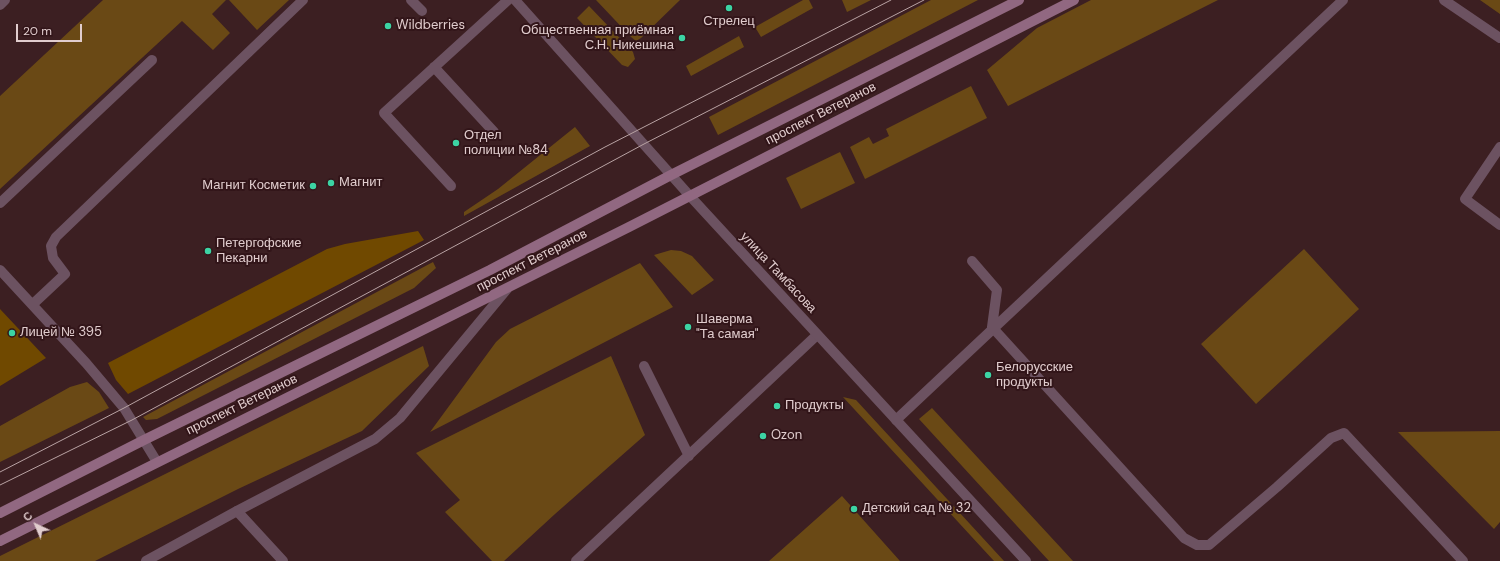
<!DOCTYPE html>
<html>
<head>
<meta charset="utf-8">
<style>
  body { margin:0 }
  #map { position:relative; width:1500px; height:561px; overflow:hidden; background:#3c1f22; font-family:"DM Sans",sans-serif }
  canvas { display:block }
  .north { position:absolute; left:16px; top:505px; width:40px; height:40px; -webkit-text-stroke:3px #321519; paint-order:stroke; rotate:316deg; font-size:11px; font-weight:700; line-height:16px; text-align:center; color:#e1cdce }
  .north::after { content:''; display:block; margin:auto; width:14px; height:18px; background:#e1cdce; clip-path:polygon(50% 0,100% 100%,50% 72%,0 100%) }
  .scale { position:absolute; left:16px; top:24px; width:66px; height:18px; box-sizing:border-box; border:2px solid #e1cdce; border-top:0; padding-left:5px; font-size:12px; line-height:14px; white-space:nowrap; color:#e1cdce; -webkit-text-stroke:3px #321519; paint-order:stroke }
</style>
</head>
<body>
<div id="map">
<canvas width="1500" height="561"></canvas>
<div class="north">С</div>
<div class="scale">20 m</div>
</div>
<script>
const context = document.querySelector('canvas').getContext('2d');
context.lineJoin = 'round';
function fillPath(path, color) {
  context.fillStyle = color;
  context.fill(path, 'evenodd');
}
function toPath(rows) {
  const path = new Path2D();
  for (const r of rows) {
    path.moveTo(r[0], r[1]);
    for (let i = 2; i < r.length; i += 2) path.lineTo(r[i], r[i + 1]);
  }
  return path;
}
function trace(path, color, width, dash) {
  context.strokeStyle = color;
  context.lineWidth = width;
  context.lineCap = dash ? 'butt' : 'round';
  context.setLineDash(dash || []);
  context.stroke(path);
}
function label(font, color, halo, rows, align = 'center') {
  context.font = font + ' "DM Sans",sans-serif';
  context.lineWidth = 4;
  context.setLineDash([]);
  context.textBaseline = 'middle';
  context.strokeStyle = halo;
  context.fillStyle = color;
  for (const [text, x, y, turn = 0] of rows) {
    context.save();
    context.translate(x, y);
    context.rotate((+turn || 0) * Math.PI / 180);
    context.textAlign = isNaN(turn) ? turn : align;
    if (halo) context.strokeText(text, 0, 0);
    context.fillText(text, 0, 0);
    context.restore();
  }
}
fillPath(toPath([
  [103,0,226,0,212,14,230,33,213,50,182,21,0,189,0,96],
  [229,0,289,0,257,30],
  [596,0,680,0,641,38,636,41,631,37],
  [803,0,809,0,813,8,761,37,755,27],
  [842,0,871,0,847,12],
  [931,0,978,0,718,135,709,117],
  [1091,0,1218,0,1008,106,987,70,1037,28],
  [1480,0,1500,0,1500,14],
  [589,6,633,52,635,59,628,67,622,65,577,18],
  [739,36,744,47,691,76,686,66],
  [971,86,987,118,865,179,850,147,869,137,873,144,889,136,886,129],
  [575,127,590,146,464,216,464,212,498,189],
  [840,152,855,183,801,209,786,178],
  [1304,249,1359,309,1256,404,1201,344],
  [671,250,681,251,692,256,714,280,692,295,654,255],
  [433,262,436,268,414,288,157,419,146,420,143,417],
  [640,263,673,307,430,432,496,342,510,329],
  [423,346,429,366,362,431,238,489,95,561,0,561,0,556],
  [611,356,645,435,555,514,504,561,492,561,445,512,460,500,416,453],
  [87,382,99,392,109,408,0,462,0,426,70,387],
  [843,397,856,400,1004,561,994,561],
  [932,408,1073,561,1049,561,919,419],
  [1500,431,1500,522,1494,529,1398,432],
  [842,496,900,561,769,561]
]), '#6a4915');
fillPath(toPath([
  [418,231,424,240,128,394,116,380,108,363,327,249,345,244],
  [0,309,46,358,0,386]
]), '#704900');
trace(toPath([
  [411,0,422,11],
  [0,5,5,0],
  [434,67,494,132],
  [1500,147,1465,199,1500,225],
  [451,186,384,113,508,0],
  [0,203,152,60],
  [972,261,997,290,992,327,1184,538,1197,545,1209,545,1277,487,1331,438,1344,433,1463,561],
  [0,270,86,363,124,408,157,462],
  [33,304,65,274,53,258,51,246,56,237,303,0],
  [644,366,689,456],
  [896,420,1343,0],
  [237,511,283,561],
  [576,561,817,335]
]), '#6c5261', 10);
trace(toPath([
  [515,0,689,195,1026,561],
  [1444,0,1500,38],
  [146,561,237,511,375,439,400,418,507,289]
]), '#6c5261', 10);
trace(toPath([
  [0,513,144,440,490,270,671,175,1019,0],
  [0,541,629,227,1074,0]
]), '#916881', 10);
trace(toPath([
  [0,472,124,408,605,147,891,0],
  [0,485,132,420,644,144,924,0]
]), '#b9a3a4', 1);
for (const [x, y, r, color] of [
  [729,8,4,"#3cd4a4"],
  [388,26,4,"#3cd4a4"],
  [682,38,4,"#3cd4a4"],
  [456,143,4,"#3cd4a4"],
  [331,183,4,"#3cd4a4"],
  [313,186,4,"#3cd4a4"],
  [208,251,4,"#3cd4a4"],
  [688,327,4,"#3cd4a4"],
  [12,333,4,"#3cd4a4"],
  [988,375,4,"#3cd4a4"],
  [777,406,4,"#3cd4a4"],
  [763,436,4,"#3cd4a4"],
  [854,509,4,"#3cd4a4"]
]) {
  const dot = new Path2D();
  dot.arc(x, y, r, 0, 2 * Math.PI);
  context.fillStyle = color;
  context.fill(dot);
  trace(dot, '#321519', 1.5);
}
label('13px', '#e1cdce', '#321519', [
  ["Стрелец",729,22,"center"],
  ["Wildberries",396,26],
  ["Общественная приёмная",674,31,"right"],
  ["С.Н. Никешина",674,46,"right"],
  ["Отдел",464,136],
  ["полиции №84",464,151],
  ["Магнит",339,183],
  ["Магнит Косметик",305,186,"right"],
  ["Петергофские",216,244],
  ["Пекарни",216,259],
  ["Шаверма",696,320],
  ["\"Та самая\"",696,335],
  ["Лицей № 395",20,333],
  ["Белорусские",996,368],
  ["продукты",996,383],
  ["Продукты",785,406],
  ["Ozon",771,436],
  ["Детский сад № 32",862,509]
], 'left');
label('13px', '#e1cdce', '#321519', [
  ["проспект Ветеранов",821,114,-27],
  ["проспект Ветеранов",532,261,-27],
  ["улица Тамбасова",778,273,47],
  ["проспект Ветеранов",242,405,-26]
]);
</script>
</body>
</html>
